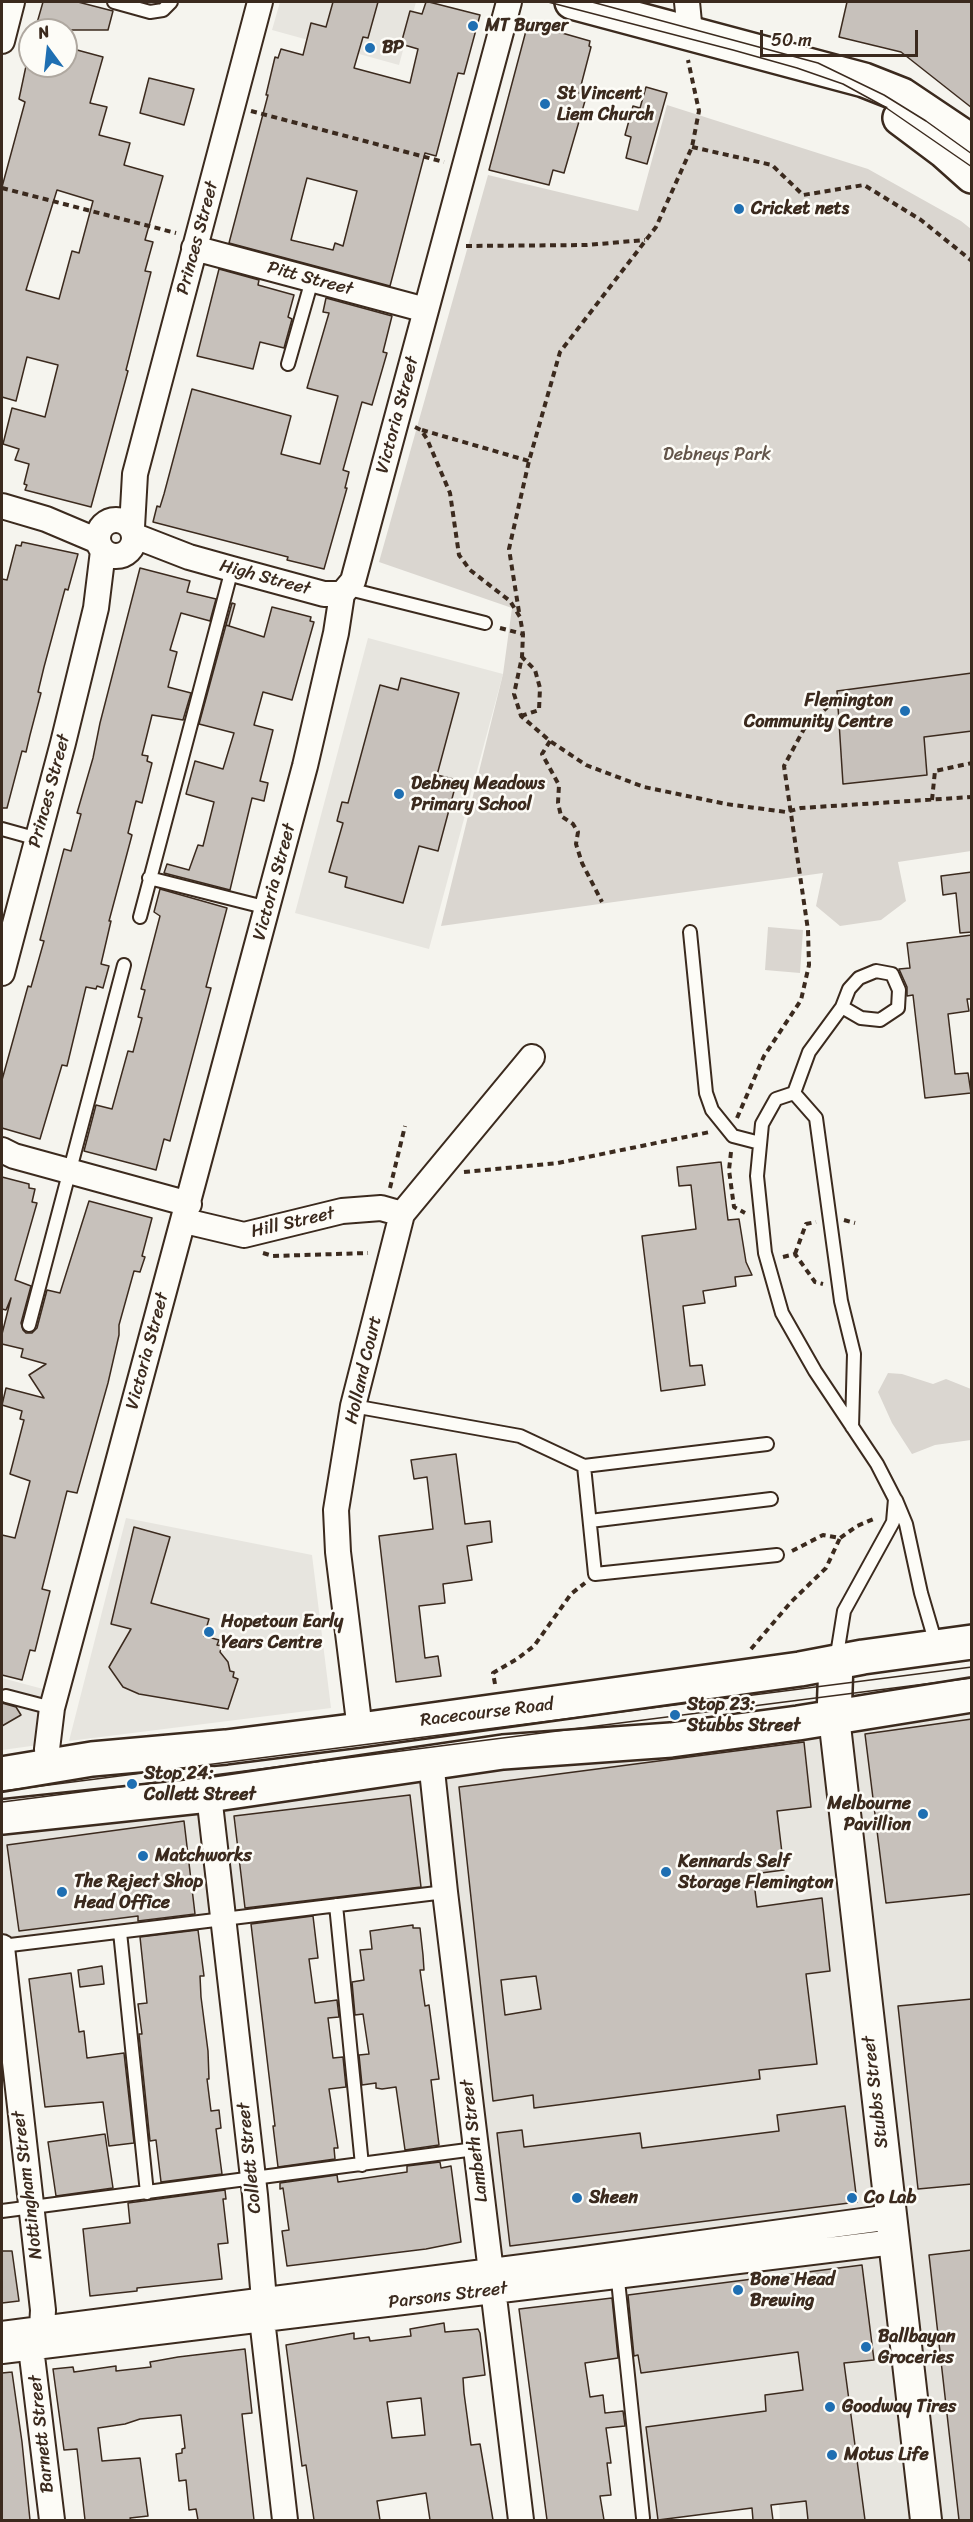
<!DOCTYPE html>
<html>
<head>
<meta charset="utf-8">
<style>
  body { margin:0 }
  #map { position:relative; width:973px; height:2522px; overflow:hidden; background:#f5f4ee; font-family:Sriracha,sans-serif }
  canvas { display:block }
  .frame { position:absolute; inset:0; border:3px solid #3b2a1e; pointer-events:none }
  .north { position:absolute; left:18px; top:18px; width:60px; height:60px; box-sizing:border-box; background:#fdfcf7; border:2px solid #afa8a0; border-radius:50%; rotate:345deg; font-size:16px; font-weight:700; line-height:24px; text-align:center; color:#3b2a1e }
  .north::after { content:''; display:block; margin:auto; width:21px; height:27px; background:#1f6fb2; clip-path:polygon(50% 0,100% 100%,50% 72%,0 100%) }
  .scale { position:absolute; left:760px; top:30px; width:158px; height:27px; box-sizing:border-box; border:3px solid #3b2a1e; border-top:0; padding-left:8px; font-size:18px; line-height:21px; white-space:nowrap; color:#3b2a1e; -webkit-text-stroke:4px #fdfcf7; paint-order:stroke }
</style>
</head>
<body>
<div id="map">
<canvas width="973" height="2522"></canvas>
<div class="frame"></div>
<div class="north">N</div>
<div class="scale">50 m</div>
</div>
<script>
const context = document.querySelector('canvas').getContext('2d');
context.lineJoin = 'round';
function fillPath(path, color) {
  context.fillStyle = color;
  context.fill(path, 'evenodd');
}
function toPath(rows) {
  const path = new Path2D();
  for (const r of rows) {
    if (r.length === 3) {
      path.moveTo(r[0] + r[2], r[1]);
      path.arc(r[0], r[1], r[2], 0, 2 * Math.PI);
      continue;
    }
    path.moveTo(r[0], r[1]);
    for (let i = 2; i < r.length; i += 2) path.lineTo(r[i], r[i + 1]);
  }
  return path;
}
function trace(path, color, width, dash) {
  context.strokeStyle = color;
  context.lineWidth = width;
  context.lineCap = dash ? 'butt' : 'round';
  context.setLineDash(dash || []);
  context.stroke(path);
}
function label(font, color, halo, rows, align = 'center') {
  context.font = font + ' Sriracha,sans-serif';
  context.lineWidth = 5;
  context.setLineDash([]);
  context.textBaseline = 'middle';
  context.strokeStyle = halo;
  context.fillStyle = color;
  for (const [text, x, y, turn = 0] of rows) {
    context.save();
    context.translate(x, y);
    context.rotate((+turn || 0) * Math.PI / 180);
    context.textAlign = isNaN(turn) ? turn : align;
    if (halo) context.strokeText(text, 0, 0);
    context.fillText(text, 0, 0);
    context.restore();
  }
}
fillPath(toPath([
  [280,2,416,2,399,65,272,30],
  [368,638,503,674,429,949,295,913],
  [126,1518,312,1555,331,1708,69,1741],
  [2,1678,58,1693,46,1744,2,1750],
  [971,1713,971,2520,780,2520,779,2504,647,2520,615,2254,491,2271,445,1892,2,1946,2,1830,433,1776]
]), '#e7e5df');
fillPath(toPath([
  [667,105,868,169,961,221,971,229,971,851,898,862,906,901,881,920,840,926,816,906,823,873,441,926,503,674,512,608,379,562,488,175,638,211],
  [768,927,803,930,800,973,765,970],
  [888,1373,902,1374,933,1384,946,1379,971,1389,971,1440,935,1445,912,1454,892,1423,878,1392]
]), '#dad6d0');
const building = toPath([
  [43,2,78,2,113,11,108,30,35,30,43,2],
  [333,2,378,2,368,38,363,37,354,68,410,83,418,49,401,44,410,11,422,14,426,2,429,2,480,15,464,74,458,73,436,156,425,153,390,286,229,243,268,95,266,95,275,57,278,58,281,49,303,55,311,23,326,27,333,2],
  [307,178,357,191,343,246,335,243,333,250,291,240,307,178],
  [847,2,972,2,972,108,901,52,839,37,847,2],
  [534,25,590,41,589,46,591,47,579,93,587,94,564,173,553,170,549,185,489,170,527,27,534,25],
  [66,47,103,57,90,103,107,107,99,135,130,143,124,165,163,176,145,240,153,242,145,271,151,272,126,370,128,371,91,507,25,490,27,485,24,484,29,464,15,460,19,449,3,444,12,408,45,417,58,365,27,357,16,401,2,397,2,187,25,102,19,99,26,66,66,66,66,47],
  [57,190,93,201,79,253,72,251,59,299,26,290,57,190],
  [149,78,194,89,184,125,140,113,149,78],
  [646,87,667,93,647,164,626,158,631,137,625,135,633,106,640,108,646,87],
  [219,269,259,280,258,285,294,295,288,317,292,319,284,348,260,342,253,369,197,356,219,269],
  [326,298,392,316,383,352,387,353,372,405,362,402,343,470,349,472,345,488,347,488,324,569,287,560,288,557,153,522,157,506,160,507,164,494,192,389,291,416,281,454,320,464,338,396,307,388,329,313,323,312,326,298],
  [22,542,78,554,68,590,65,589,44,667,38,692,41,693,30,735,26,752,22,751,7,808,2,808,2,579,7,580,16,545,21,546,22,542],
  [140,568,190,581,187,592,216,599,210,621,181,613,170,650,177,652,168,687,191,693,183,720,152,715,142,755,148,756,147,761,152,763,142,803,136,801,128,833,132,835,109,921,111,921,101,964,109,966,103,988,97,986,96,989,86,987,67,1066,62,1065,40,1139,2,1128,2,1080,28,986,31,987,44,941,40,940,64,849,71,851,81,814,77,813,93,758,100,723,140,568],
  [232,603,235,604,229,626,226,625,264,637,272,607,311,617,310,621,314,622,292,700,263,692,254,725,273,730,260,781,268,783,264,801,252,798,230,890,164,873,167,864,189,870,198,845,203,846,214,802,186,794,195,761,223,769,234,733,199,724,232,603],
  [972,673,972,731,924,737,927,775,843,784,837,691,972,673],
  [401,678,459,693,437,775,457,780,438,851,419,846,403,903,345,887,347,877,329,872,343,823,337,821,342,802,348,803,380,685,398,690,401,678],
  [972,872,972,932,960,933,956,893,943,895,941,876,972,872],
  [160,889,227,908,206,987,211,988,170,1141,164,1139,156,1170,84,1151,96,1105,112,1109,128,1051,133,1052,142,1018,138,1017,145,990,141,989,160,916,154,912,160,889],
  [972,935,972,999,967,999,969,1011,948,1014,955,1074,968,1073,971,1093,925,1098,913,995,907,996,907,987,899,969,910,968,907,943,972,935],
  [721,1162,728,1220,739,1219,746,1262,752,1275,735,1277,736,1286,703,1291,705,1303,683,1306,690,1366,702,1365,705,1385,661,1391,642,1236,696,1229,691,1185,679,1186,677,1167,721,1162],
  [2,1177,29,1184,29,1188,35,1189,32,1202,37,1203,15,1280,31,1286,21,1323,23,1330,26,1333,32,1333,37,1328,47,1290,60,1293,89,1201,152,1218,142,1256,145,1257,140,1272,134,1271,119,1325,119,1335,108,1383,77,1493,67,1491,42,1589,50,1591,35,1651,30,1650,22,1680,2,1675,2,1535,15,1538,30,1481,10,1474,24,1420,20,1419,22,1411,2,1405,6,1388,44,1398,29,1375,46,1364,21,1357,23,1349,2,1344,2,1334,11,1298,6,1310,2,1309,2,1177],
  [456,1454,465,1524,490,1521,492,1542,467,1546,472,1580,443,1584,445,1603,419,1606,425,1658,438,1656,441,1676,396,1682,379,1536,433,1529,427,1477,414,1479,411,1460,456,1454],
  [134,1527,170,1537,151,1603,209,1619,204,1636,219,1640,217,1645,222,1646,220,1652,228,1662,230,1671,234,1672,233,1677,238,1679,228,1709,139,1694,123,1687,109,1667,131,1629,111,1624,134,1527],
  [2,1703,16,1707,21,1715,2,1726,2,1703],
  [972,1719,972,1894,886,1903,865,1734,972,1719],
  [804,1742,811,1807,777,1811,784,1870,753,1874,757,1907,822,1898,830,1971,806,1974,817,2064,759,2070,760,2079,534,2108,533,2095,493,2101,459,1787,804,1742],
  [536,1976,541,2009,505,2015,501,1980,536,1976],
  [410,1795,421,1887,245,1908,234,1816,410,1795],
  [184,1821,195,1914,138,1921,138,1916,19,1931,7,1845,184,1821],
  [313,1916,318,1958,309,1959,315,2003,337,2000,339,2017,328,2018,333,2058,343,2057,346,2087,329,2089,338,2148,334,2148,335,2159,278,2167,273,2126,275,2126,251,1924,313,1916],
  [413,1925,413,1928,420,1928,423,1955,424,1970,420,1970,425,2006,429,2005,439,2079,431,2080,439,2145,405,2150,396,2087,382,2089,376,2088,376,2083,362,2085,359,2055,369,2054,363,2014,355,2015,352,1982,364,1980,360,1950,372,1949,370,1931,413,1925],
  [198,1930,204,1976,200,1976,201,1997,208,2051,209,2079,207,2079,211,2111,219,2110,221,2128,216,2129,222,2174,161,2182,156,2140,150,2141,139,2034,142,2034,138,2004,147,2003,140,1937,198,1930],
  [102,1966,104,1984,80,1987,78,1970,102,1966],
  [71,1973,79,2032,84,2031,87,2058,124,2053,134,2143,109,2146,103,2102,45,2107,29,1979,71,1973],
  [972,1999,972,2184,918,2189,898,2006,972,1999],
  [845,2106,857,2202,510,2246,497,2133,522,2130,524,2147,640,2133,642,2148,779,2131,777,2115,845,2106],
  [105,2134,113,2188,56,2196,48,2142,105,2134],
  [440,2162,441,2168,451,2166,461,2242,426,2249,287,2266,282,2231,289,2230,283,2188,280,2189,280,2183,337,2175,338,2182,407,2172,407,2166,440,2162],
  [225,2190,226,2199,223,2199,228,2243,218,2244,222,2279,137,2288,137,2291,90,2296,83,2229,130,2223,128,2203,225,2190],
  [972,2250,972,2520,959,2520,929,2255,972,2250],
  [2,2251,12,2251,19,2301,2,2303,2,2251],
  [862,2265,874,2360,844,2363,865,2520,808,2520,806,2501,771,2505,773,2520,753,2520,752,2508,658,2520,646,2427,766,2411,765,2395,803,2390,798,2352,641,2373,638,2355,634,2356,628,2295,862,2265],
  [612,2298,618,2358,585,2363,590,2397,603,2395,605,2413,623,2411,625,2426,606,2428,611,2463,607,2463,611,2495,600,2496,604,2520,547,2520,519,2309,612,2298],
  [444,2323,445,2332,478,2329,480,2333,485,2375,463,2378,464,2393,471,2445,480,2444,493,2520,430,2520,426,2493,377,2501,380,2520,314,2520,306,2465,302,2466,286,2345,354,2333,354,2339,369,2337,370,2341,411,2336,410,2329,444,2323],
  [421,2398,425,2435,392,2438,387,2402,421,2398],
  [245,2349,252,2413,242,2414,254,2520,198,2520,196,2509,189,2510,186,2480,179,2481,176,2454,182,2453,182,2449,185,2448,181,2415,140,2419,125,2424,98,2428,102,2461,140,2458,148,2516,130,2518,131,2520,85,2520,77,2449,64,2450,53,2369,73,2367,74,2372,116,2366,116,2371,151,2367,150,2362,178,2357,245,2349],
  [12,2372,22,2442,30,2520,2,2520,2,2373,12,2372]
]);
fillPath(building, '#c7c1bb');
trace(building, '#3b2a1e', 1.5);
const service = toPath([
  [114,2,150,12,163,10,171,2],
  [288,364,312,280],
  [349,589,485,623],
  [2,829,38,839],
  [149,878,268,908],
  [140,917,232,569],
  [690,932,706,1093,712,1110,733,1136,760,1143],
  [794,1093,776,1099,762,1124,757,1176,765,1253,782,1313,815,1371,877,1464,895,1499,893,1522,844,1611,836,1661],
  [794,1093,816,1118,841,1301,854,1354,852,1427],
  [794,1093,809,1052,842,1007,849,989,859,978,876,971,892,974,899,990,898,1008,880,1020,861,1018,842,1007],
  [29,1325,124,965],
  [353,1406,520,1436,584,1466,767,1444],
  [584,1466,595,1574,777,1555],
  [896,1500,906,1524,921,1593,936,1644],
  [590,1521,771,1499],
  [6,1696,52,1708],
  [336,1905,362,2165],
  [120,1932,147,2193],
  [2,1946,445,1892],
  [2,2211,475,2149],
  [617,2271,643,2518]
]);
const minor = toPath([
  [687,2,690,33],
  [2,41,12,2],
  [194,248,426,310],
  [2,506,46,519,98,541],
  [116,538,18],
  [132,527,135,474,260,2],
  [135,536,189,557,232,569,324,594,342,594],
  [2,973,63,743,96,608,103,551],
  [2,1150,14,1156,189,1204],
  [185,1221,244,1235,342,1211,381,1208,402,1214],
  [360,1730,338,1552,336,1510,353,1406,402,1214,532,1057],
  [431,1761,445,1892,521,2520],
  [48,1766,47,1749,52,1708,305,766,336,633,342,594,353,581,509,2],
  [209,1795,255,2195,264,2300,262,2319,285,2520],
  [2,1947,43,2310,42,2328,31,2348,52,2520],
  [2,2334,577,2260,891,2217],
  [2,2351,894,2242]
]);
const tertiary = toPath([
  [834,1717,926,2520]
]);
const primary = toPath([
  [572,2,864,80,902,95,972,142],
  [900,118,944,151,972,176]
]);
const trunk = toPath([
  [834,1717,836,1662],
  [2,1774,92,1759,226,1747,360,1730,800,1669,863,1657,972,1642],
  [2,1817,209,1795,503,1752,671,1740,798,1723,972,1695]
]);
trace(service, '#3b2a1e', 16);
trace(minor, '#3b2a1e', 28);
trace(tertiary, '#3b2a1e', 34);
trace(primary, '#3b2a1e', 38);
trace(trunk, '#3b2a1e', 38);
trace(toPath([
  [251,111,444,162],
  [692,147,772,165,803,195,864,185,921,220,972,261],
  [2,188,176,233],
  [466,246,587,245,645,240],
  [415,427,421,430,427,439,450,493,459,555,470,570,510,601,520,617,523,634,522,657,514,694,521,716,550,741,586,765,644,787,726,804,786,812,801,808,972,797],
  [422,430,529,461],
  [519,612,509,549,529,461,560,352,656,227,692,147,699,111,688,60],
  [500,628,523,634],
  [521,716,539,710,540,688,535,670,522,657],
  [550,741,542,754,559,785,558,803,561,816,573,824,578,832,576,844,582,863,602,902],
  [932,800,935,771,972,763],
  [737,1118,764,1056,801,1000,809,965,808,930,784,766,805,727,833,702],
  [731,1152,729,1170,734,1207,745,1213],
  [464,1172,558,1163,710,1132],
  [390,1188,405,1126],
  [844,1220,855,1223],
  [263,1253,273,1256,368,1253],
  [795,1254,806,1224,816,1222],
  [783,1257,795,1254,815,1282,823,1284],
  [792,1551,823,1535,840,1538,857,1526,876,1518],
  [751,1649,791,1602,826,1568,840,1538],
  [495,1684,493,1673,517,1659,534,1646,571,1594,585,1583]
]), '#3b2a1e', 4, [6, 4.5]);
trace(service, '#fdfcf7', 12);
trace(minor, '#fdfcf7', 24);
trace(tertiary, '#fdfcf7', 30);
trace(primary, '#fdfcf7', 33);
trace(trunk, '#fdfcf7', 33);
trace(toPath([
  [548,2,733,50,797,68,843,84,885,107,972,167],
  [592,2,818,63,884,95,926,121,972,154],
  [2,1791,972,1667],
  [2,1802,972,1678]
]), '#3b2a1e', 1.5);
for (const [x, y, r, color] of [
  [473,26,6,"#1f6fb2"],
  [370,48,6,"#1f6fb2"],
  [545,104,6,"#1f6fb2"],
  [739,209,6,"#1f6fb2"],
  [905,711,6,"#1f6fb2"],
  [399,794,6,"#1f6fb2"],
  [209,1632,6,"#1f6fb2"],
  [675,1715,6,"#1f6fb2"],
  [132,1784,6,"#1f6fb2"],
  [923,1814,6,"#1f6fb2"],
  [143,1856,6,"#1f6fb2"],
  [666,1872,6,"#1f6fb2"],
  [62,1892,6,"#1f6fb2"],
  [577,2198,6,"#1f6fb2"],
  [852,2198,6,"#1f6fb2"],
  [738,2290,6,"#1f6fb2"],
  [866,2347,6,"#1f6fb2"],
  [830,2407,6,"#1f6fb2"],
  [832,2455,6,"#1f6fb2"]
]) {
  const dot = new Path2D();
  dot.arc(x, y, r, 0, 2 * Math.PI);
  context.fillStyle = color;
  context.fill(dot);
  trace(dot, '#fdfcf7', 2);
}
label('bold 18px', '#3b2a1e', '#fdfcf7', [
  ["MT Burger",485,26],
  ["BP",382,48],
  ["St Vincent",557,94],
  ["Liem Church",557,115],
  ["Cricket nets",751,209],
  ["Flemington",893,701,"right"],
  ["Community Centre",893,722,"right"],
  ["Debney Meadows",411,784],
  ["Primary School",411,805],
  ["Hopetoun Early",221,1622],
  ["Years Centre",221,1643],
  ["Stop 23:",687,1705],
  ["Stubbs Street",687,1726],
  ["Stop 24:",144,1774],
  ["Collett Street",144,1795],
  ["Melbourne",911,1804,"right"],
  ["Pavillion",911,1825,"right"],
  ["Matchworks",155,1856],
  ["Kennards Self",678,1862],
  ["Storage Flemington",678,1883],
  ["The Reject Shop",74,1882],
  ["Head Office",74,1903],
  ["Sheen",589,2198],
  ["Co Lab",864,2198],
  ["Bone Head",750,2280],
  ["Brewing",750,2301],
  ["Ballbayan",878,2337],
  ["Groceries",878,2358],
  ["Goodway Tires",842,2407],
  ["Motus Life",844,2455]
], 'left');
label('18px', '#3b2a1e', '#fdfcf7', [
  ["Princes Street",198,238,-75],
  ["Pitt Street",310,279,15],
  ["Victoria Street",398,415,-75],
  ["High Street",265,578,15],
  ["Princes Street",50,791,-75],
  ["Victoria Street",275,882,-75],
  ["Hill Street",293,1223,-13],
  ["Victoria Street",148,1351,-75],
  ["Holland Court",364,1370,-77],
  ["Racecourse Road",487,1713,-7],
  ["Stubbs Street",876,2092,-97],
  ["Lambeth Street",475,2141,-97],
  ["Collett Street",250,2158,-96],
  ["Nottingham Street",28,2185,-97],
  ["Parsons Street",448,2296,-7],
  ["Barnett Street",42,2434,-96]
]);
label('18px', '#63554a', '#fdfcf7', [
  ["Debneys Park",717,455]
]);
</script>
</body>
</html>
